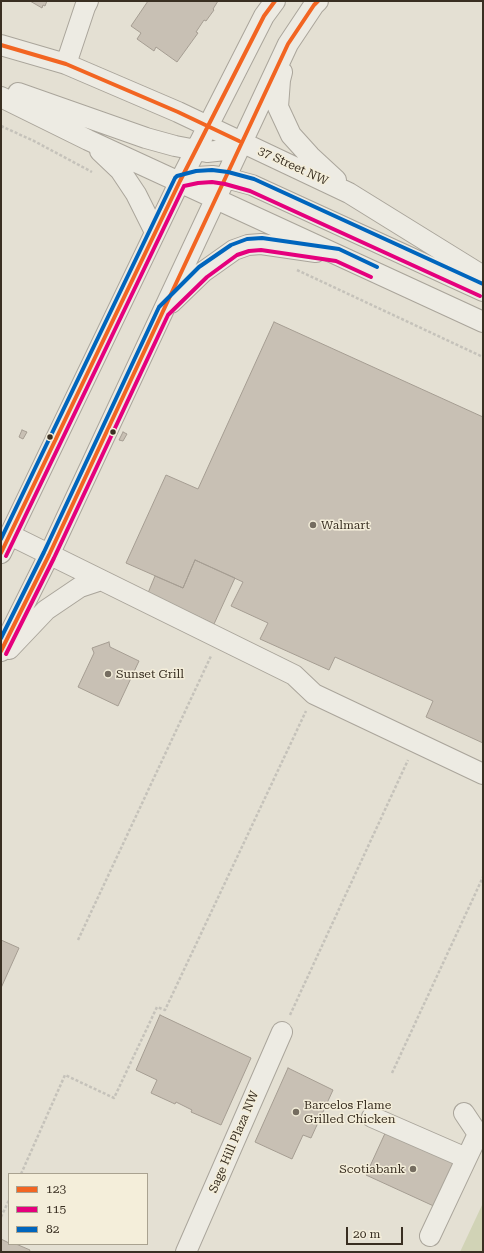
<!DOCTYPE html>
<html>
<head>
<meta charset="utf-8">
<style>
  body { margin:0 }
  #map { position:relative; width:484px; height:1253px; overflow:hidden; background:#e4e0d3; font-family:"Roboto Serif",serif }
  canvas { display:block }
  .frame { position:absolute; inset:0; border:2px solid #392f22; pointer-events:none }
  .legend { position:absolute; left:8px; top:1173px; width:140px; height:72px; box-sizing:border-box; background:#f4eeda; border:1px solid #a9a290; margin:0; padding:5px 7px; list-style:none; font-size:12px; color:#392f22 }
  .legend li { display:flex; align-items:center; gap:8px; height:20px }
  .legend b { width:20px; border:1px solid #a9a290 }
  .scale { position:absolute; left:346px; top:1227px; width:57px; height:18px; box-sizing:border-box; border:2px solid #392f22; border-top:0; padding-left:5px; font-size:12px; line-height:14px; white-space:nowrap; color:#392f22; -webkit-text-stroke:3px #f4eeda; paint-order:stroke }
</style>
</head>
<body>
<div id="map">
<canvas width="484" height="1253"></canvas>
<div class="frame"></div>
<ul class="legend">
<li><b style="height:5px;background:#f26522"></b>123</li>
<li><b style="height:5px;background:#e5007d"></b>115</li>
<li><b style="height:5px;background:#0065bd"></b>82</li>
</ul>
<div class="scale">20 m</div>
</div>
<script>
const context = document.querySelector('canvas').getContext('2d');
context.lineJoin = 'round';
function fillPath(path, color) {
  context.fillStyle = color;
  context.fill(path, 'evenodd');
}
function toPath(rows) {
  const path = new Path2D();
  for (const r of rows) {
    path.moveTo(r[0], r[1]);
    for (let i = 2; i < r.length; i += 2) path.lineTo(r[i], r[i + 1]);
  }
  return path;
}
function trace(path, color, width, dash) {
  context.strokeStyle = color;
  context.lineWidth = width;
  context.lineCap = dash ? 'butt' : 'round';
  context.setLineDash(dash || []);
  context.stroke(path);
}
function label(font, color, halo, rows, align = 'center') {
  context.font = font + ' "Roboto Serif",serif';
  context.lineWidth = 3;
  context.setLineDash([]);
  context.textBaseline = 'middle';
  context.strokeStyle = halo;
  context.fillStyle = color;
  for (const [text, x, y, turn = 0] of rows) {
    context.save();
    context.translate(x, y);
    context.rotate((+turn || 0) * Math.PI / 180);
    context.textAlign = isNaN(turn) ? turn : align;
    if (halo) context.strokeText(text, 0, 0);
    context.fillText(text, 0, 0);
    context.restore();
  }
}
fillPath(toPath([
  [483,1203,483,1252,460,1252]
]), '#d1d3b6');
const building = toPath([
  [30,1,47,1,45,6,43,5,42,8,30,1],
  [148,1,218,1,213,9,214,10,206,21,204,20,196,32,198,33,177,62,156,47,154,51,137,39,141,33,131,26,148,1],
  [274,322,483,417,483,743,426,717,433,701,335,657,329,670,260,639,268,623,231,606,243,582,195,560,183,588,126,563,166,475,198,489,274,322],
  [22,430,27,432,23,439,19,437,22,430],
  [123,432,127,434,123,441,119,440,123,432],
  [195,560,235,578,214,624,148,593,155,576,183,588,195,560],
  [109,642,110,647,139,661,118,706,78,687,94,653,92,648,109,642],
  [1,940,19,948,1,988,1,940],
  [160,1015,251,1058,221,1125,191,1112,192,1110,176,1102,175,1104,151,1093,157,1080,136,1070,160,1015],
  [288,1068,333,1090,311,1138,303,1135,292,1159,255,1142,288,1068],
  [387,1129,460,1162,438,1208,366,1175,387,1129],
  [1,1239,9,1243,9,1244,16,1244,30,1250,29,1252,1,1252,1,1239]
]);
fillPath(building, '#c8c0b4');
trace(building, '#a59d92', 1);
const minor = toPath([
  [1,45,66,64,178,112,349,193,483,276],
  [66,64,85,7,88,1],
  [282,72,280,80,278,107,291,135,310,156,336,180],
  [18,93,146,138,175,146,207,152,225,150,243,143],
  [1,97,88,140,483,322],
  [100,151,120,170,136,194,155,232],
  [180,181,197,177,212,176,226,178,252,185,483,291],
  [171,303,203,272,234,250,248,245,261,244,316,252],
  [10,535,294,675,314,694,483,774],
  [1,553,180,181,264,16,275,1],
  [9,649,46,610,80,587,101,580],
  [1,651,49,555,288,44,314,5,318,1],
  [372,1117,466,1158],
  [430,1236,478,1134,464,1113],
  [186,1252,282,1032]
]);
trace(minor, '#aaa59b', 22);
trace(toPath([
  [1,126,34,141,92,172],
  [297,270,483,357],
  [78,940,211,656],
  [290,1015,408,760],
  [392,1073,483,877],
  [21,1174,65,1075,114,1098,157,1007,165,1010,306,711],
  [1,1217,9,1200]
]), '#c5c2ba', 2.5, [3, 2]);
trace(minor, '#edebe3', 20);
trace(toPath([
  [1,45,66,64,178,112,239,141],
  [1,553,180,181,264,16,275,1],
  [1,651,49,555,288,44,314,5,318,1]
]), '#f26522', 4);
trace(toPath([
  [6,556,184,186,198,183,212,182,225,184,250,191,480,296],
  [6,654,54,558,168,315,207,277,237,255,249,251,261,250,336,261,371,277]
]), '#e5007d', 4);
trace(toPath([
  [1,539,175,178,177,176,196,171,212,170,228,172,254,179,483,284],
  [1,638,44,552,159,307,199,267,231,245,247,239,262,238,339,249,377,267]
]), '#0065bd', 4);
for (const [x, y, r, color] of [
  [113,432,3.5,"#392f22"],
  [50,437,3.5,"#392f22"],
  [313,525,4,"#756d60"],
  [108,674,4,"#756d60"],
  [296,1112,4,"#756d60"],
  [413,1169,4,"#756d60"]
]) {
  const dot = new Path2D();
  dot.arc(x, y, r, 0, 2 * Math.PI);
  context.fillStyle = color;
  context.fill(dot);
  trace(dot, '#f4eeda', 1.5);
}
label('12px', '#392f22', '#f4eeda', [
  ["37 Street NW",293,166,25],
  ["Sage Hill Plaza NW",234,1142,-67]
]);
label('12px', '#392f22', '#f4eeda', [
  ["Walmart",321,525],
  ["Sunset Grill",116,674],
  ["Barcelos Flame",304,1105],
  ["Grilled Chicken",304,1119],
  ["Scotiabank",405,1169,"right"]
], 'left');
</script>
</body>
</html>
